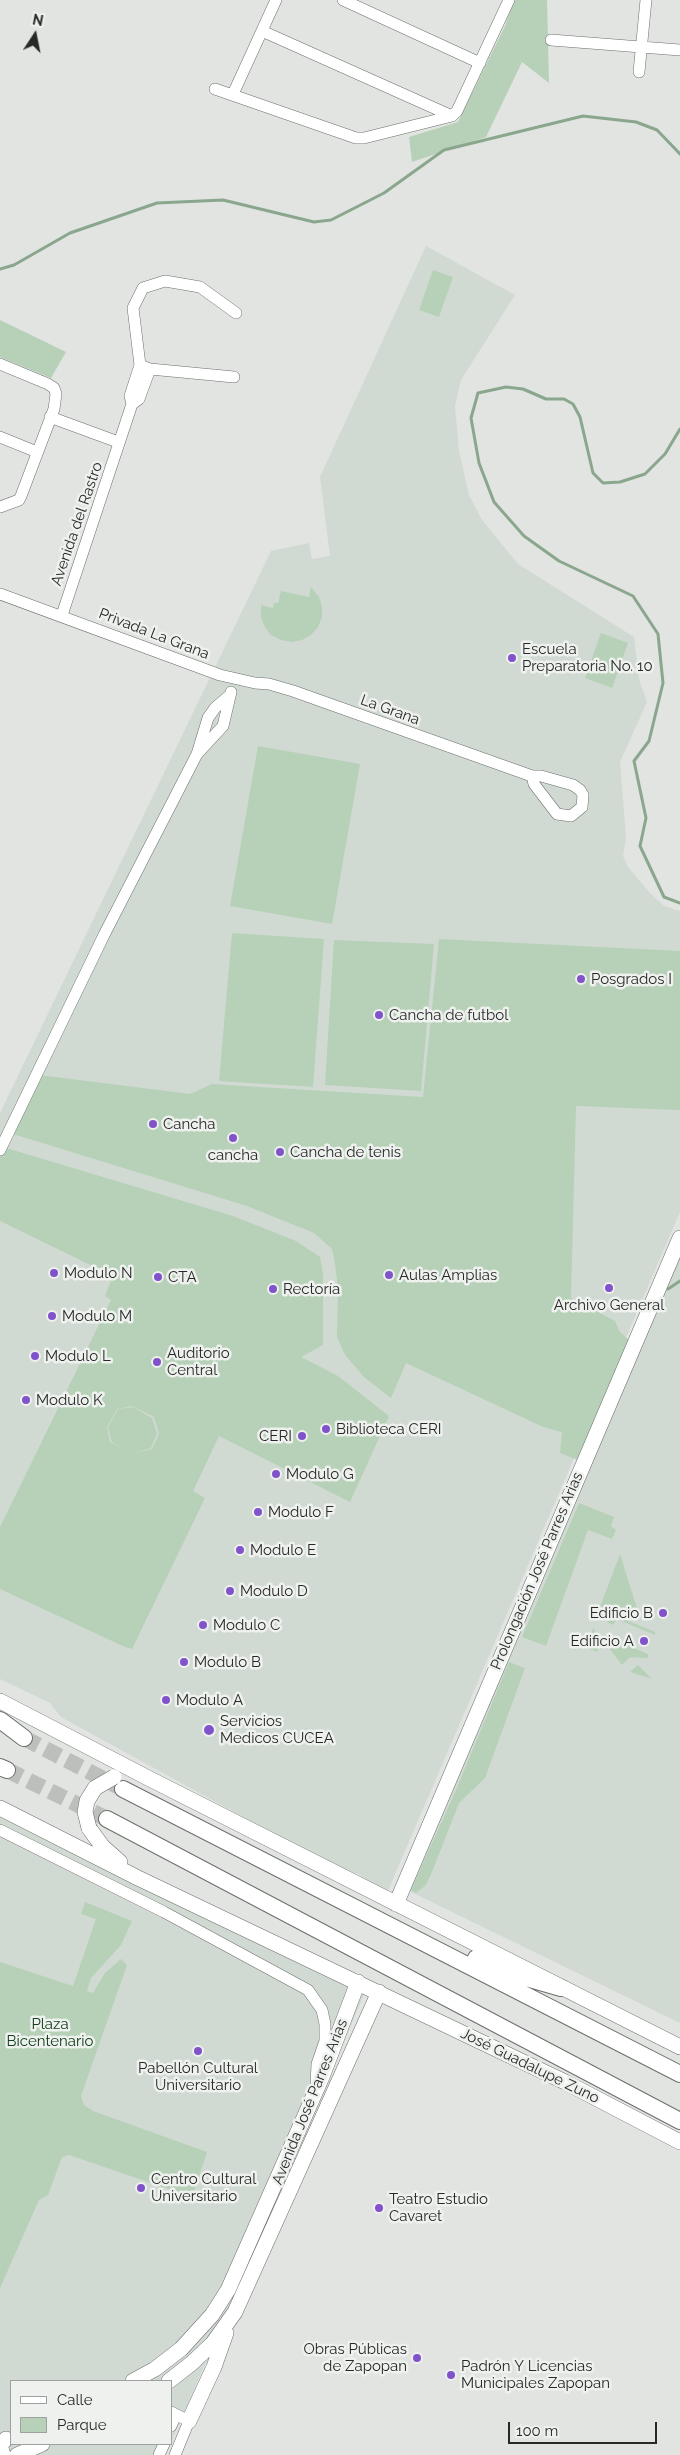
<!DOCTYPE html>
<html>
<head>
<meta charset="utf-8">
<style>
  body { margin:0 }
  #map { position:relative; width:680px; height:2455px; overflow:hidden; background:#e1e4e1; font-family:Raleway,sans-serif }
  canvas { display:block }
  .legend { position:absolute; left:10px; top:2380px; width:162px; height:65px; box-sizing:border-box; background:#eef1ee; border:1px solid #9ea19f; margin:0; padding:6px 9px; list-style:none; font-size:15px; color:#272928 }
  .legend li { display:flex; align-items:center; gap:10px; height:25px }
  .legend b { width:25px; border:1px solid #9ea19f }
  .north { position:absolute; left:10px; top:10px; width:50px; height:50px; -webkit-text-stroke:4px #eef1ee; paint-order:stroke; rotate:11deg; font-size:14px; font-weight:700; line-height:20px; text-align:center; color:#272928 }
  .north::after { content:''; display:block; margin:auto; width:18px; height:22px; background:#272928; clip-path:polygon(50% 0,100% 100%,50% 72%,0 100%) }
  .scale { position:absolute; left:508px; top:2422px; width:149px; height:22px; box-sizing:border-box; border:2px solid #272928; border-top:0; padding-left:6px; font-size:15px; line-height:18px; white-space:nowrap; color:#272928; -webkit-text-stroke:4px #eef1ee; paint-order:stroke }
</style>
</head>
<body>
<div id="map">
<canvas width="680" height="2455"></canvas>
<ul class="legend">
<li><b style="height:6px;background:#fff"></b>Calle</li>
<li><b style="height:14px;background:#b6d1b8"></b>Parque</li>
</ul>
<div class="north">N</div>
<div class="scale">100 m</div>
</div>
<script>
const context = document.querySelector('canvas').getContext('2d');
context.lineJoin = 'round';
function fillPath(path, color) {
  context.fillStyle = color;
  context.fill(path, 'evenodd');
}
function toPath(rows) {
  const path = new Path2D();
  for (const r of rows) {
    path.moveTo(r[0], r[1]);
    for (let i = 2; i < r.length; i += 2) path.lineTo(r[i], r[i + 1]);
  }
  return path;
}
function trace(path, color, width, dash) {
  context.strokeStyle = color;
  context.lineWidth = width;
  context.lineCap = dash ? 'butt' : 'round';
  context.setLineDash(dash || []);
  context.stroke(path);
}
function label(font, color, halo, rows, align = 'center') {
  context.font = font + ' Raleway,sans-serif';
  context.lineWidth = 5;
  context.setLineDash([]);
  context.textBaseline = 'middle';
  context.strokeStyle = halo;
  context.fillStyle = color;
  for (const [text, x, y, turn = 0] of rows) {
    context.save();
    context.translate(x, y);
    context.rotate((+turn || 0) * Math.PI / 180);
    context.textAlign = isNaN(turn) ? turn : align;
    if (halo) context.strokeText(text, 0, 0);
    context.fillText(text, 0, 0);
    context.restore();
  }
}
fillPath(toPath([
  [426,246,515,295,461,380,455,406,459,451,469,495,482,520,518,564,634,637,639,679,647,702,620,762,626,838,623,856,628,867,649,892,664,906,680,911,680,1212,386,1895,359,1874,343,1869,254,1823,61,1717,50,1703,0,1679,0,1113,271,551,309,543,312,559,330,556,320,477],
  [680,1253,680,2023,409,1891],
  [0,1815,364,1995,171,2443,171,2381,11,2381,11,2444,171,2444,166,2455,0,2455]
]), '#d1dad2');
fillPath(toPath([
  [514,0,547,0,549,83,522,62,486,137,412,162,409,137,458,122,505,26],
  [433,270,453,277,439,317,419,310],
  [0,320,66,352,51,378,0,357],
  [311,587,319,597,322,607,322,617,318,627,311,635,302,640,291,642,281,640,271,635,265,627,261,617,261,605,273,608,274,603,278,603,281,591,309,597],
  [601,633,628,643,612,688,585,678],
  [258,746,360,764,332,924,230,906],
  [232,933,324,939,313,1087,219,1081],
  [439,939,680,951,680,1110,576,1106,571,1298,615,1321,620,1332,629,1340,578,1460,560,1453,562,1432,543,1427,406,1363,391,1398,364,1377,345,1355,337,1337,338,1290,335,1263,332,1249,314,1233,247,1206,13,1134,39,1075,190,1094,212,1084,423,1097],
  [334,940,434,944,421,1091,325,1085],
  [3,1147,233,1216,296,1241,320,1257,323,1274,323,1345,301,1357,338,1376,389,1416,350,1502,219,1436,193,1491,205,1498,132,1649,125,1647,0,1589,0,1527,111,1300,105,1296,113,1276,0,1221,0,1152],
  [132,1406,154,1417,159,1434,152,1449,135,1453,151,1448,157,1434,152,1418,133,1407,118,1409,108,1427,112,1442,127,1450,110,1442,107,1427,117,1409],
  [579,1503,614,1517,611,1526,616,1530,612,1539,588,1530,546,1646,522,1637],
  [620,1554,638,1612,600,1607],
  [616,1616,655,1632,655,1635,617,1619,613,1625,607,1622],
  [594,1627,598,1652,585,1647],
  [602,1636,608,1637,648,1654,648,1658,630,1657,622,1665,603,1640],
  [509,1662,525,1668,485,1778,459,1803,432,1872,426,1885,416,1893,411,1890,456,1790],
  [638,1665,652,1679,630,1672],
  [85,1902,132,1921,121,1945,91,1978,87,1991,93,1993,105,1973,121,1959,127,1965,81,2096,84,2105,93,2111,207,2152,192,2197,69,2155,62,2157,48,2195,39,2200,0,2288,0,1962,73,1986,96,1919,81,1914]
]), '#b6d1b8');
trace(toPath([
  [0,269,14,265,70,233,157,203,223,200,314,222,331,220,384,193,444,150,583,116,636,122,657,130,680,154],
  [680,429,665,454,645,474,620,482,603,483,593,473,580,417,573,404,564,399,546,399,523,389,506,387,478,393,471,418,479,463,494,502,524,536,559,561,633,596,658,634,663,683,649,741,634,761,646,818,640,846,664,897,680,903],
  [668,1289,680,1281]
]), '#8aa78d', 3);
trace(toPath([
  [24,1738,119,1787],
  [7,1770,107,1819]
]), '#bcbfbc', 16, [16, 8]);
const minor = toPath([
  [343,0,480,63],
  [262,31,452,116],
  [551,40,680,50],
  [639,72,646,0],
  [215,89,356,138,364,138,452,116,457,111,509,0],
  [233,94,276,0],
  [0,364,48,384,54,388,56,394,54,409,21,496,19,500,0,507],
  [234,377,150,369,140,365,133,308,143,288,165,281,200,287,236,313],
  [132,404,139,399,150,369],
  [50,417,118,442],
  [0,437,37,452],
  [0,594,220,675,255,683,269,684,293,691,532,776,541,776,573,785,580,790,583,795,582,807,571,816,557,814,534,784,532,776],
  [62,615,132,404,130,396,140,365],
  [197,754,223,726,231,692],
  [0,1150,104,935,197,754,208,718,215,708,230,695],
  [0,1830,164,1912,308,1990,322,2010,325,2024,325,2041,317,2064,316,2085],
  [171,2412,189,2421,175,2455],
  [171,2426,176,2415],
  [159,2455,164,2444]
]);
const major = toPath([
  [0,1701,150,1779,680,2047],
  [0,1808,138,1878,565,2082,680,2142],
  [89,1828,102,1846,120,1862],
  [396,1904,680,1238],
  [133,2381,155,2369,181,2349,212,2315,228,2290,322,2077,358,1982],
  [169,2381,192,2363,213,2343,235,2312,379,1992],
  [189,2421,214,2367,226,2333],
  [3,2455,0,2445,6,2439],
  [17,2455,42,2444]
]);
const highway = toPath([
  [0,1720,24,1738],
  [0,1767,7,1770],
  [123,1789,680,2074],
  [107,1819,680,2121],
  [476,1958,523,1977,561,1988]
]);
trace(minor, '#6c6f6c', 12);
trace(major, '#6c6f6c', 16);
trace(highway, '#6c6f6c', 18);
trace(minor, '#fff', 11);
trace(major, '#fff', 15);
trace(highway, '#fff', 16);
const majorBridge = toPath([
  [89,1828,85,1812,87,1801,95,1788,114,1777]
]);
trace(majorBridge, '#6c6f6c', 16, []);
trace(majorBridge, '#fff', 15);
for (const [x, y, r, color] of [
  [512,658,5,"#8153cb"],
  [581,979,5,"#8153cb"],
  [379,1015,5,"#8153cb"],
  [153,1124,5,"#8153cb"],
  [233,1138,5,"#8153cb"],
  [280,1152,5,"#8153cb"],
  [54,1273,5,"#8153cb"],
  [389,1275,5,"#8153cb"],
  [158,1277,5,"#8153cb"],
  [609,1288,5,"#8153cb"],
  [273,1289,5,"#8153cb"],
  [52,1316,5,"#8153cb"],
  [35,1356,5,"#8153cb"],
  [157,1362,5,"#8153cb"],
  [26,1400,5,"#8153cb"],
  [326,1429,5,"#8153cb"],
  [302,1436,5,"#8153cb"],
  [276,1474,5,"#8153cb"],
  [258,1512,5,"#8153cb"],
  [240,1550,5,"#8153cb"],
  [230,1591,5,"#8153cb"],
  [663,1613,5,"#8153cb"],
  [203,1625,5,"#8153cb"],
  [644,1641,5,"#8153cb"],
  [184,1662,5,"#8153cb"],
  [166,1700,5,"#8153cb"],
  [209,1730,6,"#8153cb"],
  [198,2051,5,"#8153cb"],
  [141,2188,5,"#8153cb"],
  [379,2208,5,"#8153cb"],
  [417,2358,5,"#8153cb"],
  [451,2375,5,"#8153cb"]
]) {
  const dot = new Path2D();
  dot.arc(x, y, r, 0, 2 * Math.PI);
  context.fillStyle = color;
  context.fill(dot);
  trace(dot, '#eef1ee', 2);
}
label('15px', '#272928', '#eef1ee', [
  ["Avenida del Rastro",77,524,-71],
  ["Privada La Grana",154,634,21],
  ["La Grana",390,710,20],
  ["Prolongación José Parres Arias",537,1571,-67],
  ["José Guadalupe Zuno",530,2066,26],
  ["Avenida José Parres Arias",310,2102,-68]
]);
label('15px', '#272928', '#eef1ee', [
  ["Escuela",522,649],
  ["Preparatoria No. 10",522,666],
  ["Posgrados I",591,979],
  ["Cancha de futbol",389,1015],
  ["Cancha",163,1124],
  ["Cancha de tenis",290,1152],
  ["cancha",233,1155,"center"],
  ["Modulo N",64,1273],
  ["Aulas Amplias",399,1275],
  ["CTA",168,1277],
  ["Rectoría",283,1289],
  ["Archivo General",609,1305,"center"],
  ["Modulo M",62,1316],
  ["Auditorio",167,1353],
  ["Central",167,1370],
  ["Modulo L",45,1356],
  ["Modulo K",36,1400],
  ["Biblioteca CERI",336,1429],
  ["CERI",292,1436,"right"],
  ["Modulo G",286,1474],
  ["Modulo F",268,1512],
  ["Modulo E",250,1550],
  ["Modulo D",240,1591],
  ["Edificio B",653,1613,"right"],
  ["Modulo C",213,1625],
  ["Edificio A",634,1641,"right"],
  ["Modulo B",194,1662],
  ["Modulo A",176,1700],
  ["Servicios",220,1721],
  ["Medicos CUCEA",220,1738],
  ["Pabellón Cultural",198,2068,"center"],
  ["Universitario",198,2085,"center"],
  ["Centro Cultural",151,2179],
  ["Universitario",151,2196],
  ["Teatro Estudio",389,2199],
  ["Cavaret",389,2216],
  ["Obras Públicas",407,2349,"right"],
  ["de Zapopan",407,2366,"right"],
  ["Padrón Y Licencias",461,2366],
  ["Municipales Zapopan",461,2383]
], 'left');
label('15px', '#12401c', '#eef1ee', [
  ["Plaza",50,2024],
  ["Bicentenario",50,2041]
]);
</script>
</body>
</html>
